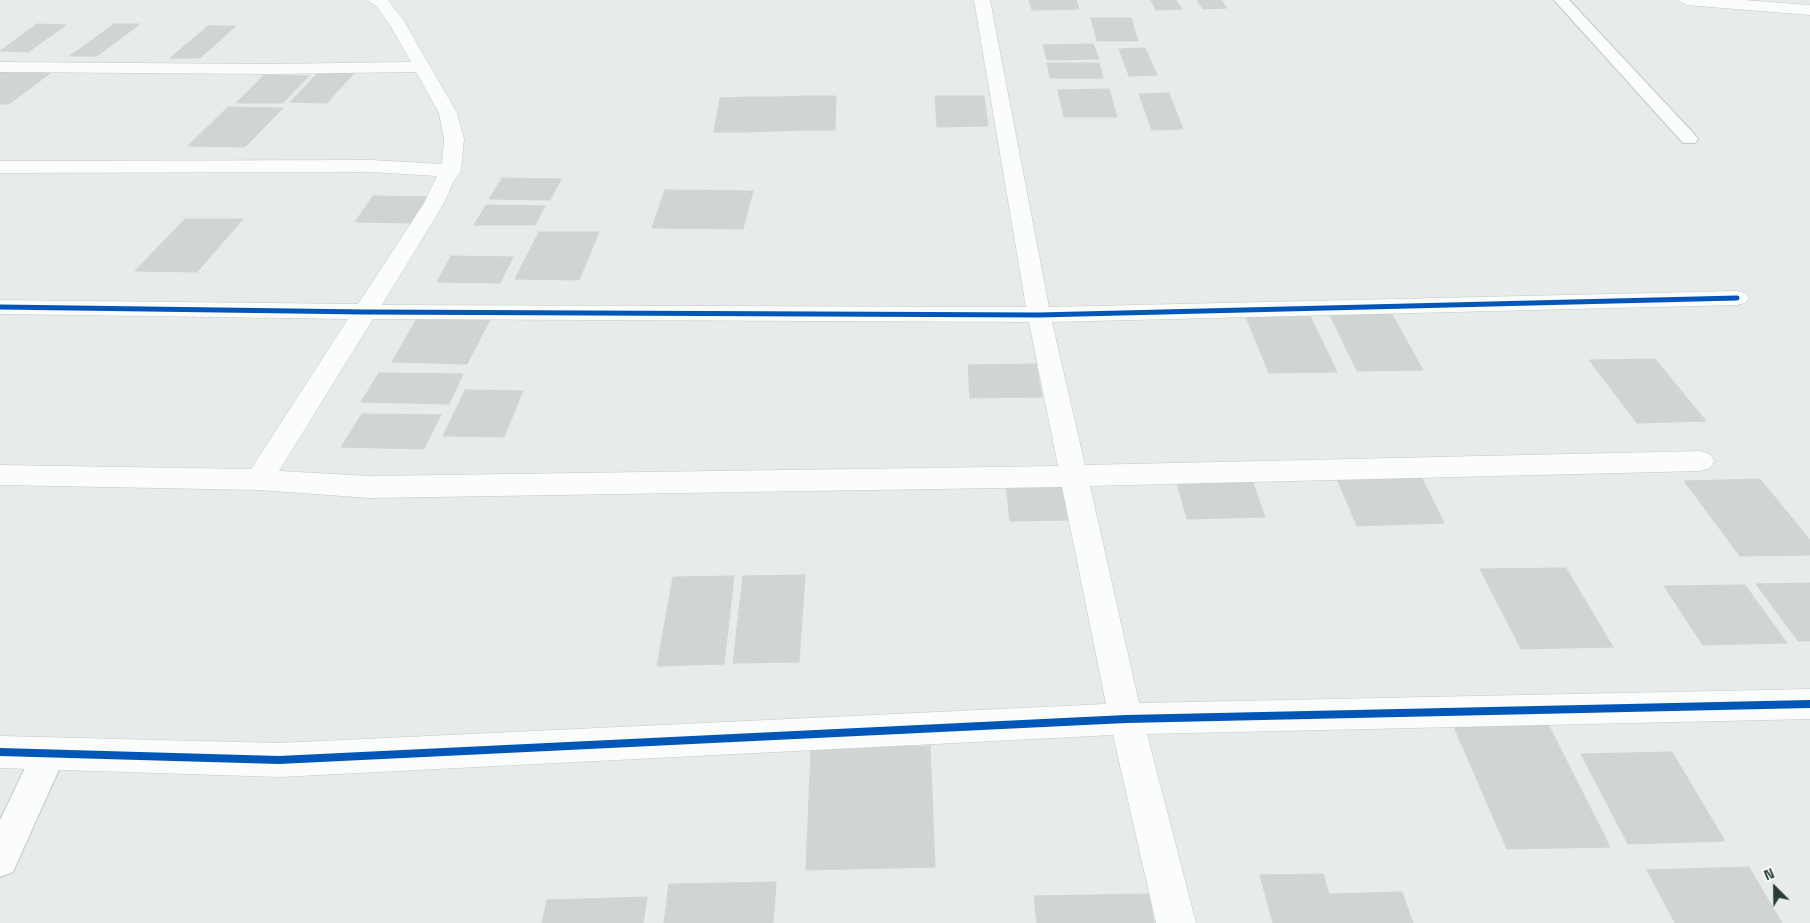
<!DOCTYPE html>
<html>
<head>
<meta charset="utf-8">
<style>
  body { margin:0 }
  #map { position:relative; width:1810px; height:923px; overflow:hidden; background:#e7ebe9; font-family:"Space Grotesk",sans-serif }
  canvas { display:block }
  .north { position:absolute; left:1750px; top:863px; width:50px; height:50px; -webkit-text-stroke:4px #f6faf8; paint-order:stroke; rotate:337deg; font-size:14px; font-weight:700; line-height:20px; text-align:center; color:#263d38 }
  .north::after { content:''; display:block; margin:auto; width:18px; height:22px; background:#263d38; clip-path:polygon(50% 0,100% 100%,50% 72%,0 100%) }
</style>
</head>
<body>
<div id="map">
<canvas width="1810" height="923"></canvas>
<div class="north">N</div>
</div>
<script>
const context = document.querySelector('canvas').getContext('2d');
context.lineJoin = 'round';
function fillPath(path, color) {
  context.fillStyle = color;
  context.fill(path, 'evenodd');
}
function toPath(rows) {
  const path = new Path2D();
  for (const r of rows) {
    path.moveTo(r[0], r[1]);
    for (let i = 2; i < r.length; i += 2) path.lineTo(r[i], r[i + 1]);
  }
  return path;
}
function trace(path, color, width, dash) {
  context.strokeStyle = color;
  context.lineWidth = width;
  context.lineCap = dash ? 'butt' : 'round';
  context.setLineDash(dash || []);
  context.stroke(path);
}
const building = toPath([
  [1029,0,1076,0,1079,9,1032,10,1029,0],
  [1151,0,1176,0,1182,9,1156,10,1151,0],
  [1197,0,1221,0,1227,8,1203,9,1197,0],
  [1091,18,1131,18,1138,41,1097,41,1091,18],
  [37,24,66,25,28,52,0,51,37,24],
  [114,24,140,24,97,56,70,56,114,24],
  [208,26,236,26,200,58,170,58,208,26],
  [1093,44,1099,59,1047,60,1043,45,1093,44],
  [1145,48,1157,75,1129,76,1119,49,1145,48],
  [1047,63,1099,63,1103,78,1050,78,1047,63],
  [0,71,52,72,9,104,0,104,0,71],
  [319,72,355,72,327,103,290,102,319,72],
  [264,75,309,76,283,103,236,103,264,75],
  [1109,89,1117,117,1064,117,1058,90,1109,89],
  [1169,93,1183,129,1152,130,1139,94,1169,93],
  [807,96,836,96,835,130,805,130,807,96],
  [807,96,805,130,775,131,778,97,807,96],
  [935,96,984,96,988,126,937,127,935,96],
  [749,97,778,97,775,131,744,132,749,97],
  [749,97,744,132,714,132,720,98,749,97],
  [228,107,283,108,245,147,188,146,228,107],
  [502,178,561,179,550,200,489,199,502,178],
  [665,190,753,191,743,229,652,228,665,190],
  [373,196,432,197,415,223,355,222,373,196],
  [486,205,545,206,535,225,474,225,486,205],
  [185,219,243,219,197,272,135,271,185,219],
  [539,232,599,232,579,280,515,279,539,232],
  [451,256,513,257,500,283,437,282,451,256],
  [1392,314,1423,370,1357,371,1330,315,1392,314],
  [419,315,492,316,467,364,392,362,419,315],
  [1310,316,1337,372,1269,373,1246,317,1310,316],
  [1655,359,1706,421,1637,423,1589,360,1655,359],
  [1036,364,1042,397,970,398,968,365,1036,364],
  [379,373,463,374,449,404,361,402,379,373],
  [465,390,523,391,504,437,443,436,465,390],
  [362,414,441,415,424,449,341,447,362,414],
  [1419,472,1444,523,1357,526,1335,474,1419,472],
  [1250,475,1265,517,1187,519,1175,476,1250,475],
  [1760,479,1810,540,1810,555,1740,556,1684,481,1760,479],
  [1063,484,1069,520,1010,521,1006,485,1063,484],
  [1566,568,1613,647,1521,649,1480,569,1566,568],
  [805,575,799,662,733,663,743,576,805,575],
  [734,576,724,664,657,666,673,577,734,576],
  [1810,583,1810,641,1798,641,1756,584,1810,583],
  [1745,585,1787,643,1703,645,1664,586,1745,585],
  [1545,718,1610,847,1507,849,1451,720,1545,718],
  [930,746,935,867,806,870,811,749,930,746],
  [1672,752,1725,841,1628,844,1581,754,1672,752],
  [1749,867,1782,923,1675,923,1647,870,1749,867],
  [1323,874,1329,894,1402,892,1413,923,1273,923,1260,875,1323,874],
  [776,882,773,923,664,923,669,884,776,882],
  [1149,894,1154,923,1037,923,1034,896,1149,894],
  [647,897,643,923,542,923,547,900,647,897]
]);
fillPath(building, '#d0d4d2');
trace(building, '#d0d4d2', 1);
const lane = toPath([
  [1554,0,1569,0,1695,135,1698,139,1695,143,1683,143,1554,0],
  [49,738,61,743,66,754,13,872,0,877,0,820,37,743,49,738]
]);
const street = toPath([
  [367,0,388,0,404,21,457,113,464,139,461,171,453,182,444,203,382,305,1026,307,974,0,990,0,1049,307,1737,291,1745,293,1749,298,1745,303,1737,305,1052,322,1085,465,1700,451,1710,454,1714,461,1710,468,1700,471,1090,486,1139,703,1810,689,1810,719,1147,734,1196,923,1156,923,1113,735,279,777,0,768,0,736,279,743,1106,704,1062,487,370,498,259,490,0,485,0,465,251,469,348,319,0,314,0,300,358,304,424,203,437,176,371,172,0,173,0,161,371,160,442,164,444,139,439,113,416,72,268,74,0,72,0,62,268,64,411,62,390,25,376,6,367,0],
  [373,319,1029,322,1058,466,370,476,279,471,373,319],
  [1678,0,1744,0,1810,5,1810,15,1686,5,1678,0]
]);
trace(lane, '#c4c8c6', 2);
trace(street, '#c4c8c6', 1);
fillPath(lane, '#fbfcfc');
fillPath(street, '#fbfcfc');
trace(toPath([
  [0,307,365,312,1039,315,1737,298]
]), '#0057b8', 5);
trace(toPath([
  [0,752,279,760,1126,719,1810,704]
]), '#0057b8', 8);
</script>
</body>
</html>
